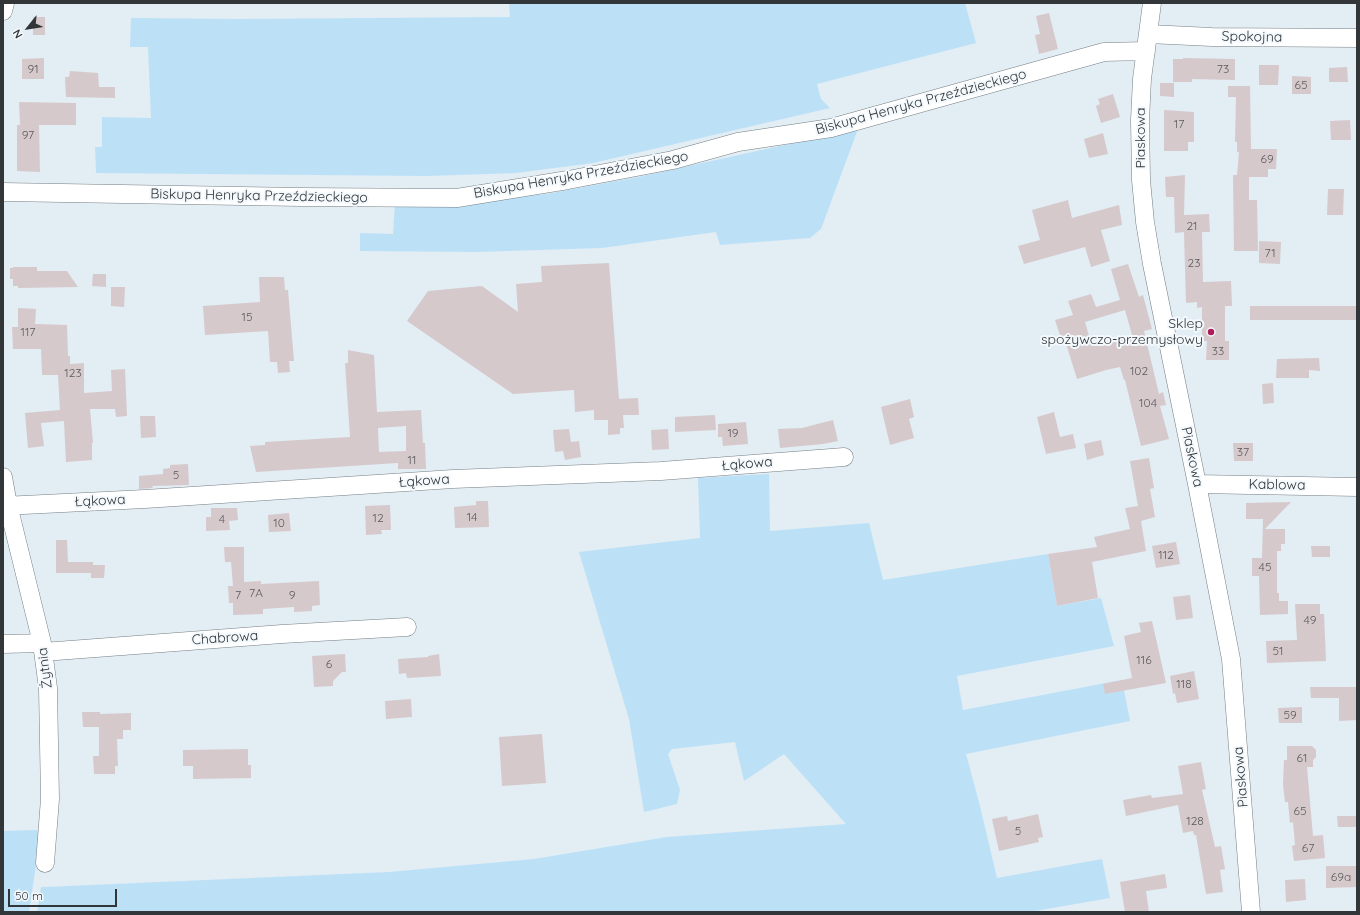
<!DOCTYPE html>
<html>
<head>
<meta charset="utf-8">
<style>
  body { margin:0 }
  #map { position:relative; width:1360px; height:915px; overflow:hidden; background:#e2edf4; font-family:Quicksand,sans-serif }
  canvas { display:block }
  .frame { position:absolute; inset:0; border:4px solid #323639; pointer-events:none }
  .north { position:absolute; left:8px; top:8px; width:40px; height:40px; -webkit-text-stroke:3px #f3f9fd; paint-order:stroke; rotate:240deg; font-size:11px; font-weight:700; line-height:16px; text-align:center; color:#323639 }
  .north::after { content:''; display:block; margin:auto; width:14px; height:18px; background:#323639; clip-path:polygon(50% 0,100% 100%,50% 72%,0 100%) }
  .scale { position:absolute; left:8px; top:889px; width:109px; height:18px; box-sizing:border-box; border:2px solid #323639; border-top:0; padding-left:5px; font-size:12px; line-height:14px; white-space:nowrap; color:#323639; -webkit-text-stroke:3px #f3f9fd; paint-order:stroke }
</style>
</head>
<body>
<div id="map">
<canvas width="1360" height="915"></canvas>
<div class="frame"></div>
<div class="north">N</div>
<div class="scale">50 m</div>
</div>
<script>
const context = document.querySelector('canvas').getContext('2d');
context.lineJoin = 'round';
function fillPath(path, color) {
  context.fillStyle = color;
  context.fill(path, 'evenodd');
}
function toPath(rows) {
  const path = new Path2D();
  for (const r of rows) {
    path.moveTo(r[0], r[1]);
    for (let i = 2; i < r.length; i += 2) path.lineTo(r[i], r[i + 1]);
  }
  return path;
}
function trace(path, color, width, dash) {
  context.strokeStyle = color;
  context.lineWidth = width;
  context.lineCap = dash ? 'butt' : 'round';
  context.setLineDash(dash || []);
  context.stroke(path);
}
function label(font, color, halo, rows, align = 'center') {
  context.font = font + ' Quicksand,sans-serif';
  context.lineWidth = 4;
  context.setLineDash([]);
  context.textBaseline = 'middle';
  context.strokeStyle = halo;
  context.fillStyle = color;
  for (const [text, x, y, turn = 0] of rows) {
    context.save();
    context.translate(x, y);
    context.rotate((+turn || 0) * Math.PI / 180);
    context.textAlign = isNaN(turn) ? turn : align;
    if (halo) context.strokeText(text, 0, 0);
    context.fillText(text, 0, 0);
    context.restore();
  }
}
fillPath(toPath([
  [509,3,965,3,976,43,817,84,821,99,830,108,593,163,516,173,426,176,96,173,95,147,102,147,102,117,151,118,148,47,130,47,131,18,238,19,510,17],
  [858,129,821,229,810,238,720,245,716,232,602,248,477,252,360,251,360,233,393,234,395,202,472,202,546,194,638,177],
  [769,474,770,531,869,523,883,580,1048,554,1057,606,1101,598,1114,646,957,676,963,710,1122,680,1130,721,966,754,980,806,997,878,1102,859,1110,898,1030,912,37,912,41,887,45,887,389,872,534,859,667,837,846,824,784,754,744,781,735,742,672,749,668,754,680,790,677,804,644,812,629,719,579,552,700,538,698,478],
  [35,830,41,831,29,912,3,912,3,831]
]), '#bce1f7');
fillPath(toPath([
  [1049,13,1058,49,1039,54,1035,35,1040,34,1036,16],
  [33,17,45,17,45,35,33,35],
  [44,58,44,79,22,79,22,59],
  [1183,58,1235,59,1235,80,1192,79,1192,82,1173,82,1173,59,1183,59],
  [1259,65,1279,65,1278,85,1259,85],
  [1347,67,1348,82,1329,82,1329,68],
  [70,71,98,73,99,87,115,87,115,98,66,97,65,77,69,77],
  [1292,76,1311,77,1311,94,1292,94],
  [1160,83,1174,83,1174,97,1160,96],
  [1228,86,1250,86,1251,149,1277,149,1276,169,1268,169,1268,177,1249,177,1249,200,1257,200,1258,251,1234,251,1233,175,1237,175,1239,152,1237,152,1237,142,1235,142,1236,97,1228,97],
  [1113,94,1120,117,1101,123,1096,106,1100,104,1098,99],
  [19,102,76,103,76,125,39,125,40,172,17,171,17,125,20,125],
  [1164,110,1194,112,1194,142,1188,142,1188,151,1164,151],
  [1350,120,1351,140,1331,140,1330,121],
  [1103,133,1108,154,1089,158,1084,139],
  [1185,175,1184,215,1209,214,1210,232,1202,232,1203,282,1231,281,1232,306,1225,306,1225,341,1229,341,1229,360,1206,360,1207,341,1202,341,1202,307,1197,308,1197,302,1186,303,1184,232,1175,233,1174,197,1166,197,1165,177],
  [1328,189,1344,189,1343,215,1327,215],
  [1068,200,1072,218,1119,205,1122,225,1101,230,1110,261,1091,267,1085,247,1024,264,1018,246,1040,240,1032,210],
  [1259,241,1281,242,1280,264,1259,263],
  [609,263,619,399,638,398,639,415,623,415,624,428,620,428,620,434,608,435,608,420,594,420,594,410,575,412,574,390,513,394,407,321,428,291,482,286,518,312,516,284,542,282,541,266],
  [1128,264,1139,297,1143,295,1152,329,1144,331,1159,394,1163,392,1166,405,1160,406,1169,439,1141,446,1125,380,1124,380,1120,367,1106,370,1077,379,1064,337,1061,338,1055,320,1073,315,1068,301,1091,294,1096,307,1120,300,1111,269],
  [1125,310,1132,335,1092,346,1085,322],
  [13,267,37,267,37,271,67,271,78,287,18,288,18,286,13,286,13,279,10,279,10,268,13,268],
  [93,274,106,274,106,287,92,286],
  [259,277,284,277,285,290,288,290,294,361,289,361,290,372,278,373,277,362,270,362,268,331,205,335,203,306,260,302],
  [111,287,125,287,124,307,111,306],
  [1250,306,1357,306,1357,320,1250,320],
  [18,308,36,309,35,324,67,325,68,356,70,356,70,364,84,363,84,393,112,391,111,370,125,369,127,416,116,417,115,409,90,409,93,443,92,443,92,460,66,462,64,421,41,423,44,446,28,448,25,413,60,410,58,375,42,375,41,349,13,349,12,327,18,327],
  [348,350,374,355,377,412,421,410,423,443,425,443,426,469,398,469,398,463,256,472,250,446,265,445,265,442,350,437,345,363,348,363],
  [406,426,406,451,379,452,378,428],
  [1319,358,1320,371,1309,370,1309,378,1276,378,1277,359],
  [1273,383,1274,403,1263,404,1262,384],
  [910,399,914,417,909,419,914,438,890,445,881,407],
  [1054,412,1060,437,1073,434,1076,448,1046,454,1037,417],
  [715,415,716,430,675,432,675,417],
  [140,416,155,416,156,437,141,438],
  [833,420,838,441,823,444,780,448,778,429,802,428],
  [746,422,748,444,723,446,722,437,718,437,718,424],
  [569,429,571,442,579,441,581,457,565,460,563,451,555,452,553,430],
  [668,429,669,449,652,450,651,430],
  [1101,440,1104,455,1087,460,1084,444],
  [1233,443,1253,443,1253,461,1234,461],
  [1149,458,1154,488,1150,489,1155,517,1141,521,1146,551,1092,562,1098,598,1057,606,1048,554,1097,547,1094,537,1130,529,1125,508,1138,506,1130,461],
  [188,464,189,485,152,486,153,488,139,489,139,476,163,474,163,469,170,468,170,465],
  [476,501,488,501,489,527,455,528,454,507,476,505],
  [1291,502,1265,529,1285,529,1285,544,1281,544,1281,551,1277,551,1277,593,1279,593,1279,601,1288,601,1288,614,1260,615,1259,576,1252,576,1252,558,1262,558,1263,519,1246,519,1246,503],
  [390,505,391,530,381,530,382,534,366,535,365,506],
  [211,508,237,508,238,520,229,521,230,530,206,531,206,517,211,517],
  [289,513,291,531,269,532,268,515],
  [56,540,67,540,68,562,93,562,93,565,105,565,104,578,91,578,91,573,56,573],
  [1176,542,1180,564,1156,568,1152,546],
  [1311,546,1330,546,1330,557,1312,557],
  [224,547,244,547,244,582,261,581,261,584,319,581,320,605,312,606,312,611,294,612,294,607,263,609,263,614,233,615,233,603,229,603,228,586,233,586,231,562,225,562],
  [1190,595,1193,618,1176,620,1173,597],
  [1295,604,1320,604,1320,614,1324,614,1326,661,1267,663,1266,641,1297,640],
  [1152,621,1166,683,1105,694,1103,684,1132,678,1124,636,1141,632,1139,623],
  [345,654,346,672,342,672,333,681,333,686,314,687,312,656],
  [439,654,441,676,407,678,406,673,399,674,398,659,428,657,428,656],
  [1194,671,1199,699,1177,703,1175,693,1173,694,1170,676],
  [1310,687,1357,687,1357,720,1339,721,1339,698,1311,698],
  [411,699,412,717,386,719,385,701],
  [1302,707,1302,723,1279,723,1278,708],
  [82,712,100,712,100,714,131,713,131,730,123,730,123,739,117,739,118,766,115,766,115,774,94,774,93,756,99,756,99,727,83,727],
  [542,734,546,783,502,786,499,737],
  [1287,746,1312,746,1316,750,1316,757,1313,760,1313,767,1307,767,1313,836,1323,835,1325,858,1294,861,1292,846,1295,845,1293,822,1290,823,1288,802,1285,802,1283,785,1284,760,1287,760],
  [248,749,248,765,251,765,251,778,193,779,193,766,183,766,183,750],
  [1201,762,1206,789,1202,790,1215,847,1221,846,1225,869,1220,870,1223,892,1206,894,1196,835,1194,835,1193,831,1183,833,1178,805,1126,816,1123,800,1151,795,1152,798,1183,794,1178,766],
  [1038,814,1043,837,1038,838,1039,842,999,851,992,819,1007,816,1008,821],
  [1337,816,1357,816,1357,827,1338,827],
  [1326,866,1357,866,1357,887,1326,888],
  [1165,874,1167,888,1146,891,1149,912,1125,912,1120,882],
  [1305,879,1306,900,1286,902,1285,880]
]), '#d6c9cc');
const minor = toPath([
  [1152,3,1142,79,1140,120,1141,180,1145,222,1152,264,1197,484,1231,659,1251,912],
  [3,11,5,3],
  [1148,34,1212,37,1357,38],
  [3,192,301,197,457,198,568,180,673,160,738,142,831,128,1104,52,1146,51],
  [3,477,8,505,42,643,48,688,50,799,45,863],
  [1197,484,1357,487],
  [3,506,145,499,453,479,661,471,844,457],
  [3,644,42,643],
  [43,652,282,634,407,627]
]);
trace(minor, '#757f85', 19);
trace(minor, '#fff', 18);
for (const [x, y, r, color] of [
  [1211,332,4,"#ad1e56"]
]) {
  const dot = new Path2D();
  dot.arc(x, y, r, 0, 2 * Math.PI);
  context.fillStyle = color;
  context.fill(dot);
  trace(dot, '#f3f9fd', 1.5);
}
label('12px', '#5b5b5e', null, [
  ["91",33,69],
  ["73",1223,69],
  ["65",1301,85],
  ["17",1179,124],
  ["97",28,135],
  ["69",1267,159],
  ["21",1192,226],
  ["71",1270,253],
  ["23",1194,263],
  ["15",247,317],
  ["117",28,332],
  ["33",1218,351],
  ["102",1139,371],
  ["123",73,373],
  ["104",1148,403],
  ["19",733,433],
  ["37",1243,452],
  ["11",412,460],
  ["5",176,475],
  ["14",472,517],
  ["12",378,518],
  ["4",222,519],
  ["10",279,523],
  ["112",1166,555],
  ["45",1265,567],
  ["7A",256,593],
  ["7",238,595],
  ["9",292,595],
  ["49",1310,620],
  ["51",1278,651],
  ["116",1144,660],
  ["6",329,664],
  ["118",1184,684],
  ["59",1290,715],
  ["61",1302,758],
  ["65",1300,811],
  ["128",1195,821],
  ["5",1018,831],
  ["67",1308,848],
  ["69a",1341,877]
]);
label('14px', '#323639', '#f3f9fd', [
  ["Spokojna",1252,37,1],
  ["Biskupa Henryka Przeździeckiego",921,102,-15],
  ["Piaskowa",1141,138,-90],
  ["Biskupa Henryka Przeździeckiego",581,175,-10],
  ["Biskupa Henryka Przeździeckiego",259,196,1],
  ["Piaskowa",1192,457,78],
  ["Łąkowa",747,464,-5],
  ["Łąkowa",424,481,-4],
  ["Kablowa",1277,485,1],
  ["Łąkowa",100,501,-3],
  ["Chabrowa",225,638,-4],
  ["Żytnia",45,668,-97],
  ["Piaskowa",1241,777,-95]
]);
label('14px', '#323639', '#f3f9fd', [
  ["Sklep",1203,324],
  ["spożywczo-przemysłowy",1203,340]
], 'right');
</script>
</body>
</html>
